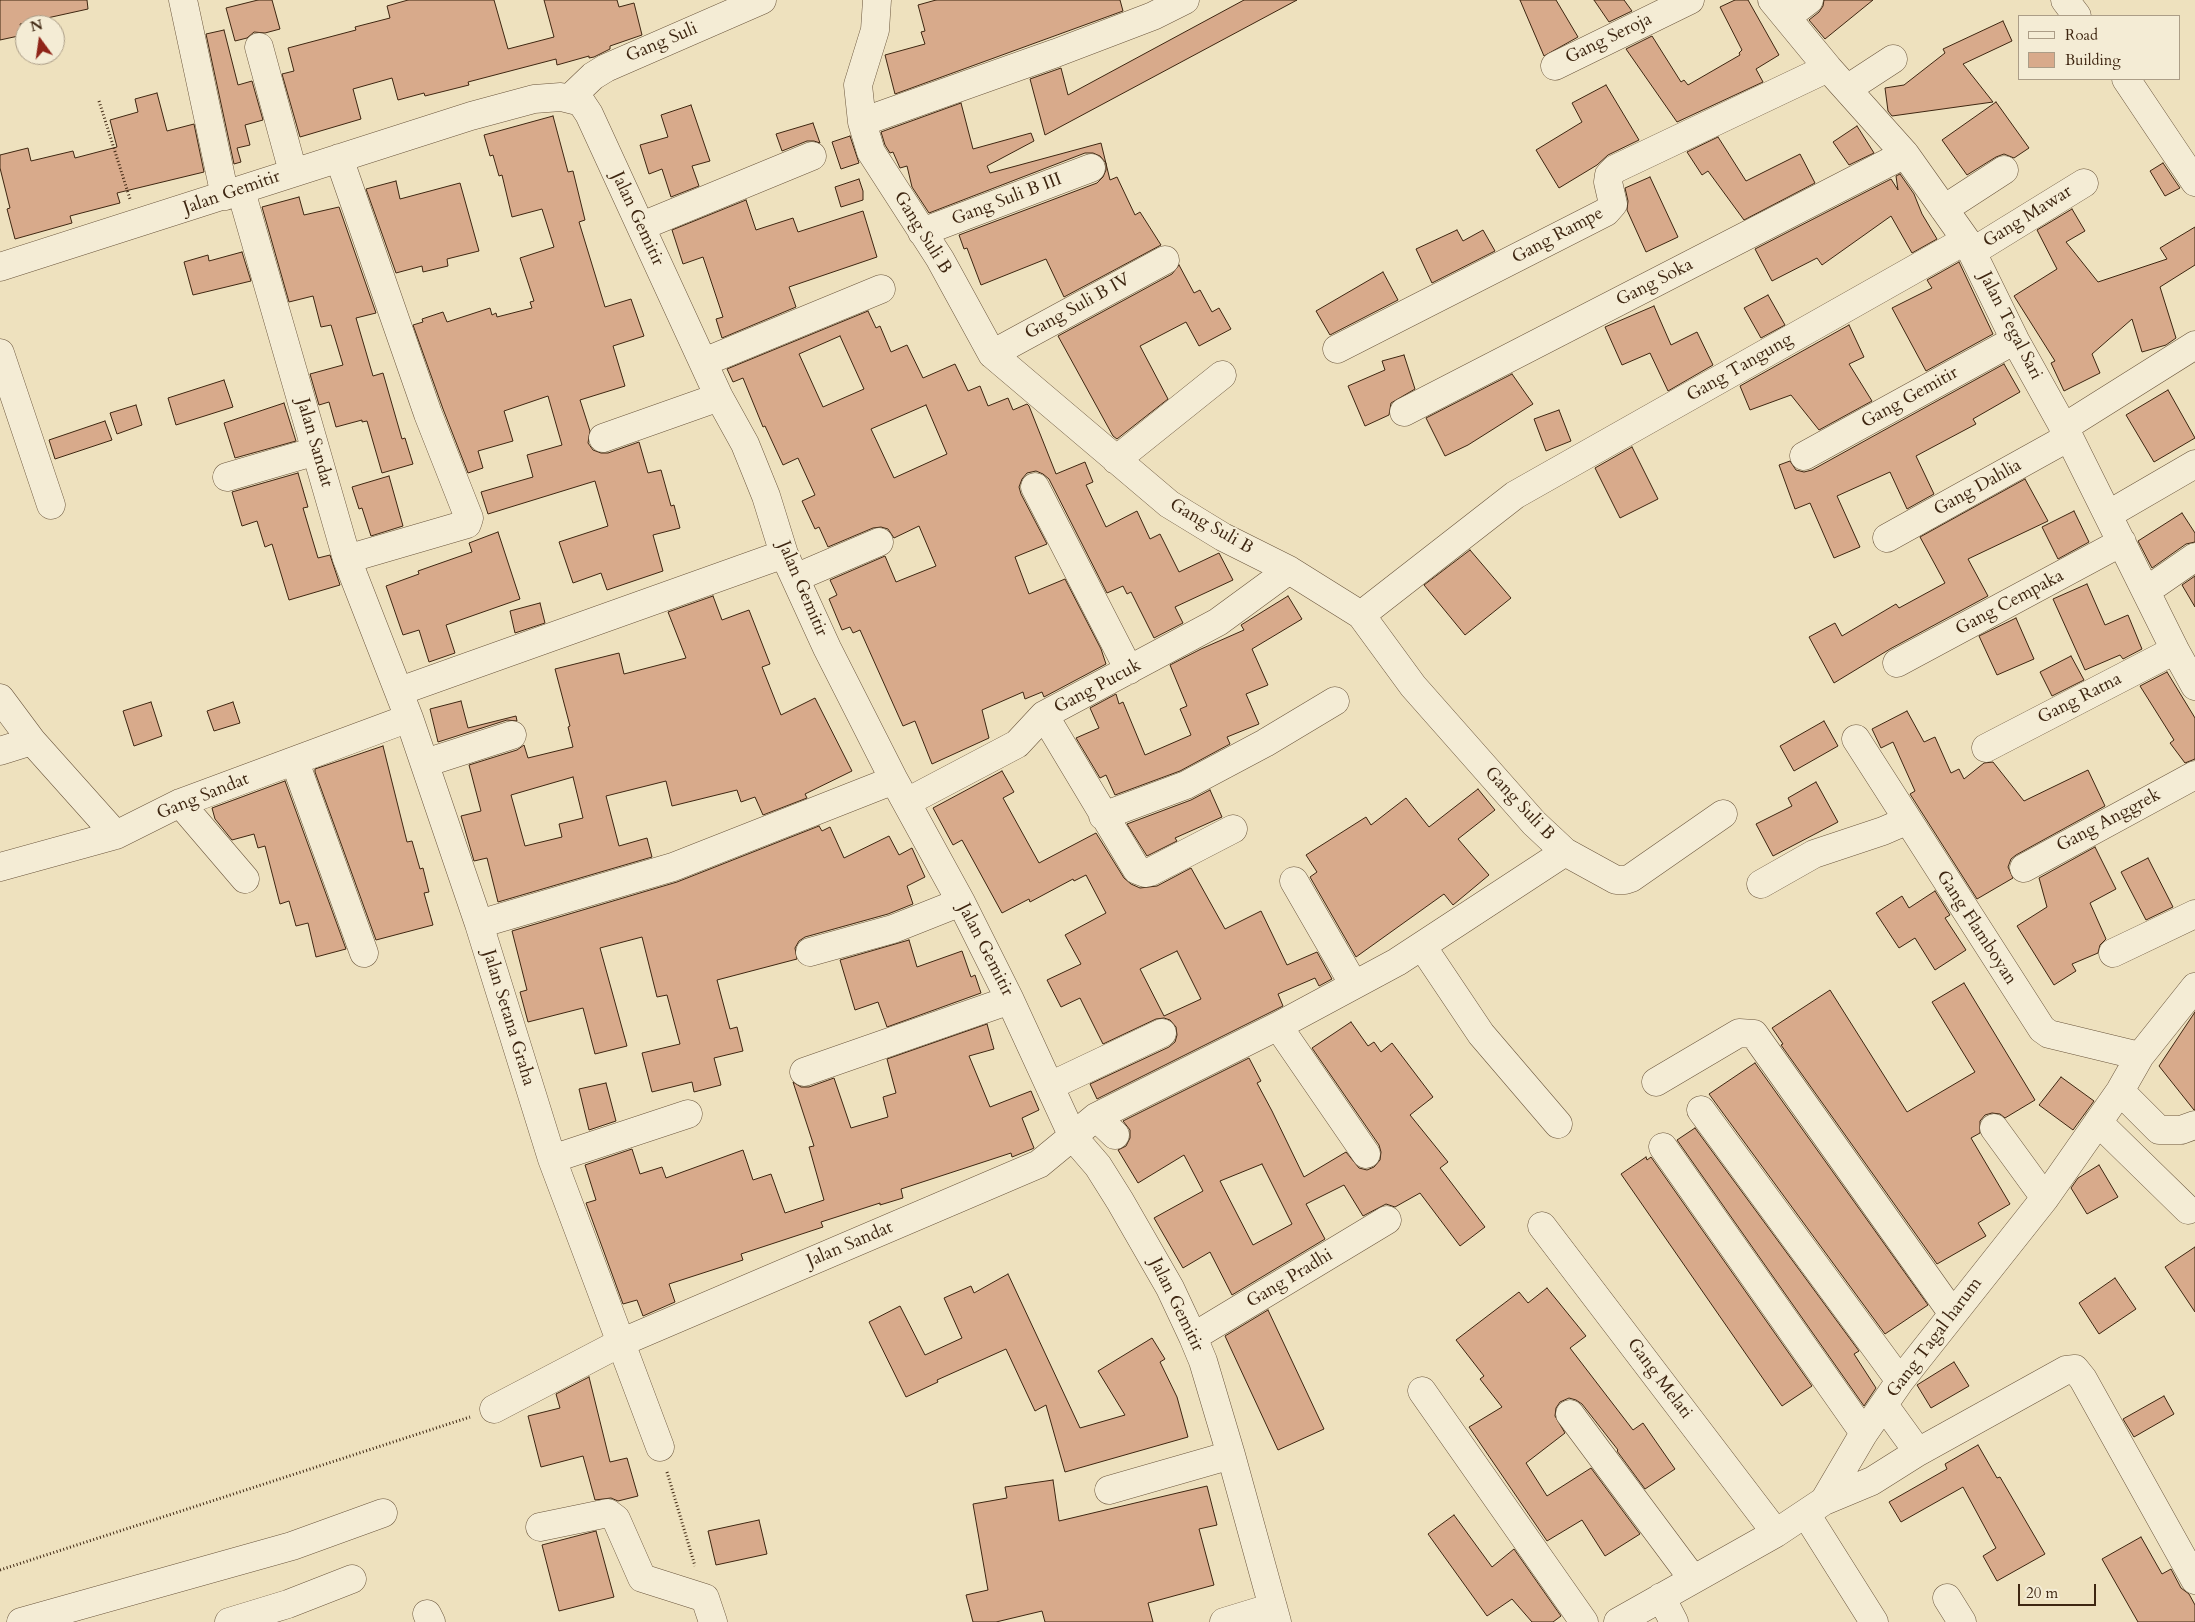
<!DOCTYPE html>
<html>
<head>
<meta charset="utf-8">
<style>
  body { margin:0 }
  #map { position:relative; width:2195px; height:1622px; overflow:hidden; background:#eee1be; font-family:Cardo,serif }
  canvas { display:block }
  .legend { position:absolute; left:2018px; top:15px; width:162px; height:65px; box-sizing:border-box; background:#f4ecd5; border:1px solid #ab9d87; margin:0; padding:6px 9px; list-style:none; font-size:15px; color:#3e2611 }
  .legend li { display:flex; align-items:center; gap:10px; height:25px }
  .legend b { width:25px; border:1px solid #ab9d87 }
  .north { position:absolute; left:15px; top:15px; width:50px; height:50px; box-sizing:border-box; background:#f4ecd5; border:1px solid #ab9d87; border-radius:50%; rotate:346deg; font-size:14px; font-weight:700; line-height:20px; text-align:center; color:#3e2611 }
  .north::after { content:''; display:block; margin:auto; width:18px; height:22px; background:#8f2418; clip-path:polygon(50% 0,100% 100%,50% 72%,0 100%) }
  .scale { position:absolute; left:2018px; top:1584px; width:78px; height:22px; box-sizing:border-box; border:2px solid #3e2611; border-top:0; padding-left:6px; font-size:15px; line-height:18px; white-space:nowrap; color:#3e2611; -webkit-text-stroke:4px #f4ecd5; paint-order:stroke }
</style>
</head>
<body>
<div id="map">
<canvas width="2195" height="1622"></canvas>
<ul class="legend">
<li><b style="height:6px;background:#f4ecd5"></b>Road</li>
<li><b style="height:14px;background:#d8aa8b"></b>Building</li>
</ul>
<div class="north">N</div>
<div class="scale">20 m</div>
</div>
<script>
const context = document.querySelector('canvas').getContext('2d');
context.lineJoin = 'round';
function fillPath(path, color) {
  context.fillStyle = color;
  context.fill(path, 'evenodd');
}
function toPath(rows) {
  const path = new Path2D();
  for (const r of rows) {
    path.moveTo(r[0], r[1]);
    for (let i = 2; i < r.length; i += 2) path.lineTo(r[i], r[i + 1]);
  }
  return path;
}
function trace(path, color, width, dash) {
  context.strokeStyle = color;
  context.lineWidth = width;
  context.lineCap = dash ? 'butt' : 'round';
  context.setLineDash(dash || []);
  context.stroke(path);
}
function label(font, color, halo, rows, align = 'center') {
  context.font = font + ' Cardo,serif';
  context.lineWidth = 4;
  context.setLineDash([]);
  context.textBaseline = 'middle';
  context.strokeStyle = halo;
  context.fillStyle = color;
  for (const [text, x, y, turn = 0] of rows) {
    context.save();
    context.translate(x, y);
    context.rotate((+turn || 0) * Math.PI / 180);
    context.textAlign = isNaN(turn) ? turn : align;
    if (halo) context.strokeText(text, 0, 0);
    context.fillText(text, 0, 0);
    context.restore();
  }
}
const building = toPath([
  [0,0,87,0,88,9,20,24,23,35,0,40,0,0],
  [258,0,272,0,280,29,265,33,254,32,247,38,235,41,226,8,258,0],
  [408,0,494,0,508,49,554,37,544,0,617,0,619,7,634,3,642,35,610,46,610,49,594,57,589,58,589,56,557,65,556,59,468,82,469,85,425,96,424,93,398,100,392,78,353,89,361,119,300,137,282,74,294,71,288,48,356,30,355,27,390,18,387,6,408,0],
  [936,0,1120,0,1123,11,895,94,885,55,925,44,921,32,925,31,918,5,936,0],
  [1244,0,1297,0,1045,135,1030,79,1061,68,1068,95,1244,0],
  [1520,0,1556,0,1578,37,1544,56,1520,0],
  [1594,0,1624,0,1632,11,1609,22,1594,0],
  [1735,0,1748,0,1779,55,1756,69,1763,82,1677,122,1626,49,1652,36,1681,82,1684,80,1688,85,1740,55,1739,53,1742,50,1720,7,1735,0],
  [1824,0,1873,0,1825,39,1809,20,1819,12,1823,6,1824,0],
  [2003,21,2012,41,1963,64,1993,102,1892,116,1888,111,1885,88,1904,85,1945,53,1943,49,2003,21],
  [224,30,238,85,252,81,263,120,245,125,250,145,237,148,241,162,234,164,206,34,224,30],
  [1606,85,1639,140,1608,155,1597,165,1559,188,1536,150,1582,122,1572,103,1606,85],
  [157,93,167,131,194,124,204,172,117,193,120,203,70,216,72,223,15,239,7,209,10,208,0,168,0,155,28,148,31,161,73,151,75,158,117,147,110,120,138,112,135,99,157,93],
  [1996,102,2029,148,2014,158,2004,154,1996,157,1967,175,1942,140,1996,102],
  [961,103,973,149,1031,133,1034,141,987,166,990,173,1101,143,1110,180,1117,177,1135,215,1140,212,1161,245,1064,297,1046,259,981,285,967,248,964,249,959,235,1097,183,1103,177,1106,170,1106,163,1100,156,1093,153,1085,153,929,213,912,187,907,166,900,168,893,152,890,153,885,145,881,132,961,103],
  [691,105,710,161,692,166,699,186,671,197,662,169,649,174,640,145,668,137,661,115,691,105],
  [553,116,568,172,573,171,585,220,579,222,605,307,631,299,644,336,613,346,625,386,580,400,590,431,588,443,593,450,601,453,608,453,639,442,648,473,661,470,671,506,674,505,680,528,653,535,663,571,607,590,601,573,573,583,559,542,608,526,595,481,488,514,481,492,533,477,527,455,562,445,548,396,504,411,513,441,478,451,483,468,468,473,443,409,413,325,423,322,422,319,443,312,447,322,490,308,492,315,496,313,497,317,532,308,530,302,534,301,520,258,554,247,542,209,512,217,502,175,499,176,493,155,490,156,484,135,553,116],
  [813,123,820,143,814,141,807,141,782,151,776,134,813,123],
  [1857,126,1874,153,1849,165,1833,142,1857,126],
  [850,136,859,163,841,169,832,142,850,136],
  [1718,137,1746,181,1800,154,1815,183,1744,220,1708,171,1702,175,1687,152,1718,137],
  [2163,163,2180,188,2165,196,2150,171,2163,163],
  [1900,174,1914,194,1922,214,1937,239,1912,253,1891,216,1822,265,1817,258,1772,281,1755,249,1891,179,1898,190,1896,176,1900,174],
  [1650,177,1678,237,1646,252,1627,210,1628,201,1625,188,1650,177],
  [859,179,863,191,863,200,841,207,835,187,859,179],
  [396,181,400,199,460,183,479,251,447,259,448,266,423,272,422,266,396,273,366,189,396,181],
  [299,197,304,215,339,207,376,313,356,318,373,376,383,373,402,439,405,438,413,464,382,473,367,421,362,422,362,420,336,427,329,402,319,405,310,374,343,365,331,325,321,327,313,296,289,302,262,207,299,197],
  [746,200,756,230,793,218,798,232,863,211,877,257,789,287,796,307,722,338,716,319,723,317,703,257,683,264,672,230,746,200],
  [2072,209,2085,231,2066,242,2098,282,2167,259,2160,248,2195,227,2195,265,2160,287,2176,338,2166,345,2142,352,2132,319,2092,354,2100,373,2064,391,2051,363,2055,361,2014,296,2057,269,2037,230,2072,209],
  [1457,230,1463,241,1483,230,1495,251,1432,283,1416,249,1457,230],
  [242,252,251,281,193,295,184,262,208,255,209,261,242,252],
  [1959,262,1993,334,1926,371,1892,308,1932,288,1927,280,1959,262],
  [1179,265,1194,293,1200,290,1212,312,1219,308,1231,329,1199,346,1186,322,1140,346,1168,399,1117,439,1113,436,1058,336,1172,274,1179,265],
  [1383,272,1398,300,1330,335,1316,311,1383,272],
  [1768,295,1785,325,1761,338,1744,308,1768,295],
  [1654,306,1671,345,1697,332,1713,365,1668,391,1650,353,1622,365,1605,327,1654,306],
  [868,311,876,328,880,326,891,352,907,345,923,378,955,364,968,391,980,386,988,406,1008,398,1013,410,1027,404,1029,406,1056,474,1085,462,1093,482,1086,485,1106,527,1137,511,1150,539,1160,534,1179,572,1219,553,1233,580,1175,607,1183,623,1154,638,1131,592,1127,594,1123,586,1107,593,1049,479,1043,474,1036,471,1027,473,1022,479,1019,487,1021,494,1047,544,1015,557,1029,594,1065,579,1101,649,1106,664,1044,697,1042,692,1025,699,1023,692,982,710,989,738,932,764,915,721,903,726,860,630,853,633,850,627,842,630,829,599,837,595,830,580,885,556,896,582,936,566,919,526,894,538,888,529,881,527,873,528,828,547,819,527,815,529,802,501,815,495,798,458,783,465,765,426,763,427,743,378,733,382,727,369,868,311],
  [840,336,864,389,823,407,799,354,840,336],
  [926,405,947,454,894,478,871,429,926,405],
  [1849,325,1864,357,1849,364,1872,401,1819,430,1791,395,1750,410,1740,386,1849,325],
  [1404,355,1415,389,1391,403,1389,415,1365,426,1348,386,1385,370,1382,361,1404,355],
  [2004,364,2020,392,1973,419,1976,424,1916,456,1934,494,1907,509,1890,472,1837,496,1860,547,1834,558,1810,503,1795,509,1779,465,1790,461,1796,470,1804,472,1812,470,2004,364],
  [1512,374,1533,404,1468,445,1445,456,1426,418,1512,374],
  [224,380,233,407,176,425,168,398,224,380],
  [2168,390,2195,438,2154,462,2126,415,2168,390],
  [284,403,296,441,235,458,224,423,284,403],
  [136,405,142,425,117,434,110,413,136,405],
  [1559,410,1571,441,1546,451,1534,419,1559,410],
  [105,421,112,440,55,459,49,440,105,421],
  [1632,447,1658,499,1620,518,1595,468,1632,447],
  [298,473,308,507,303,508,318,558,330,555,340,585,289,600,272,544,265,547,257,521,242,526,232,492,298,473],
  [389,476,403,526,371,536,362,508,359,509,352,487,389,476],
  [2025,479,2048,521,1968,559,1988,596,1890,649,1834,683,1809,637,1835,623,1842,636,1896,604,1899,608,1945,583,1920,537,2025,479],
  [2074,511,2089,542,2058,559,2042,527,2074,511],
  [2182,513,2195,533,2195,542,2186,544,2152,568,2138,541,2182,513],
  [498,532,520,599,446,625,455,653,429,662,419,630,403,635,386,586,419,574,418,571,472,552,469,543,498,532],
  [1470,550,1511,598,1465,635,1424,585,1470,550],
  [2195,576,2195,607,2182,585,2195,576],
  [2087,584,2105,625,2128,615,2142,649,2123,659,2120,655,2085,670,2053,599,2087,584],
  [713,596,722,620,749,610,770,664,762,667,781,715,815,698,852,771,805,794,807,798,763,815,755,797,741,802,737,790,672,806,666,781,606,796,619,846,647,838,652,857,498,902,487,858,474,861,461,816,481,811,469,765,517,750,524,745,528,758,573,747,568,727,570,726,555,669,619,653,624,674,686,658,668,612,713,596],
  [573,777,583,818,559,824,562,837,525,846,511,795,573,777],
  [1288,596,1302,619,1252,649,1268,685,1246,694,1259,724,1227,737,1230,744,1180,771,1115,795,1106,775,1100,778,1076,738,1099,728,1090,708,1116,694,1119,704,1123,702,1145,755,1191,735,1180,709,1187,706,1170,665,1201,649,1244,630,1241,625,1288,596],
  [540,603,545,623,515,633,510,611,540,603],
  [2016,618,2034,659,1997,675,1979,636,2016,618],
  [2071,656,2084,680,2052,696,2040,672,2071,656],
  [2167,672,2195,718,2195,759,2185,763,2170,743,2174,740,2140,686,2167,672],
  [461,701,468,728,516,716,517,721,507,720,438,742,430,709,461,701],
  [151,702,162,736,134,746,123,711,151,702],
  [233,702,240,723,214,731,207,711,233,702],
  [1907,711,1924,742,1935,737,1951,773,1959,769,1964,779,1984,763,1993,762,2024,801,2088,770,2105,806,2016,855,2011,859,2008,867,2013,878,1977,899,1910,794,1915,791,1893,742,1881,748,1872,729,1907,711],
  [1824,721,1838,746,1794,771,1780,746,1824,721],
  [383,746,407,842,412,841,420,869,423,868,429,892,424,893,433,925,376,940,315,772,315,769,383,746],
  [1002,771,1014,792,1003,798,1039,863,1096,833,1124,878,1131,884,1140,888,1157,886,1191,868,1225,929,1261,911,1287,965,1317,952,1332,979,1319,986,1315,978,1278,994,1283,1006,1097,1099,1090,1084,1169,1047,1175,1042,1177,1035,1176,1027,1170,1020,1164,1018,1156,1019,1103,1044,1080,998,1061,1007,1047,980,1081,964,1065,935,1106,913,1086,875,1074,881,1073,879,1030,902,1029,899,1002,913,962,840,953,845,933,808,1002,771],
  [1177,951,1201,999,1164,1016,1140,969,1177,951],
  [285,781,346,949,316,957,308,923,296,926,289,901,280,904,265,846,258,848,254,834,232,840,215,819,212,808,285,781],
  [1816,782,1838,822,1773,856,1756,824,1792,806,1788,798,1816,782],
  [1478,789,1495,810,1458,839,1489,875,1453,905,1444,894,1356,957,1310,877,1317,872,1306,855,1366,817,1371,825,1406,798,1429,827,1478,789],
  [1210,790,1222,817,1175,838,1177,841,1147,856,1127,824,1191,800,1210,790],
  [819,826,822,831,830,827,844,858,889,836,899,855,912,848,925,877,907,886,913,904,888,914,805,937,799,941,795,948,797,959,717,980,730,1029,737,1027,743,1051,714,1058,721,1085,694,1092,692,1082,652,1092,642,1053,680,1044,667,995,657,997,642,937,600,948,627,1046,595,1054,583,1008,528,1022,520,992,527,990,512,931,677,882,819,826],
  [2095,847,2116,889,2090,903,2106,939,2100,945,2098,953,2072,964,2076,971,2054,985,2017,926,2047,907,2039,878,2095,847],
  [2148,858,2173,907,2146,920,2121,872,2148,858],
  [1935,891,1950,915,1945,918,1966,950,1935,970,1915,938,1899,948,1876,913,1902,896,1909,908,1935,891],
  [909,940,917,967,962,951,971,977,975,975,981,993,887,1027,878,1002,855,1010,840,960,909,940],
  [1964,983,2035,1100,2005,1118,2000,1114,1992,1113,1985,1115,1980,1121,1980,1133,1971,1138,2010,1204,1978,1223,1986,1236,1937,1264,1781,1045,1783,1044,1772,1028,1830,990,1907,1112,1975,1072,1932,1002,1964,983],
  [2195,1012,2195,1110,2194,1110,2159,1066,2195,1012],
  [1351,1022,1368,1046,1374,1042,1381,1052,1392,1043,1433,1097,1410,1115,1448,1162,1440,1168,1485,1227,1460,1246,1420,1193,1395,1207,1386,1204,1363,1216,1344,1185,1306,1204,1325,1239,1232,1295,1210,1252,1183,1268,1154,1218,1203,1191,1184,1155,1138,1183,1118,1150,1126,1146,1130,1138,1130,1130,1123,1121,1249,1058,1261,1081,1257,1083,1272,1111,1304,1177,1346,1152,1359,1168,1367,1170,1374,1167,1380,1160,1381,1152,1379,1145,1312,1048,1351,1022],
  [1262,1164,1292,1224,1253,1245,1220,1181,1262,1164],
  [987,1024,994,1049,969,1056,990,1107,1031,1091,1039,1110,1022,1118,1034,1148,1032,1149,1012,1157,1011,1153,901,1189,903,1198,880,1205,880,1203,821,1222,823,1227,741,1254,743,1260,669,1284,675,1302,643,1316,637,1300,623,1304,586,1203,596,1200,585,1165,632,1149,640,1174,662,1167,666,1178,743,1150,753,1180,771,1174,785,1213,824,1200,809,1147,814,1146,793,1082,801,1087,809,1087,834,1078,851,1128,888,1117,883,1097,896,1093,887,1059,987,1024],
  [1755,1063,1928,1305,1885,1334,1709,1094,1755,1063],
  [2061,1077,2094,1101,2073,1130,2039,1105,2061,1077],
  [606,1083,616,1121,589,1130,579,1089,606,1083],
  [1695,1128,1859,1351,1854,1354,1876,1388,1864,1406,1677,1140,1695,1128],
  [1646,1157,1647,1160,1651,1157,1812,1386,1782,1406,1621,1174,1646,1157],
  [2099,1165,2118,1197,2087,1214,2071,1188,2078,1178,2099,1165],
  [2195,1247,2195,1312,2165,1267,2195,1247],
  [1008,1274,1080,1428,1125,1415,1098,1371,1152,1338,1165,1359,1160,1362,1177,1397,1188,1437,1065,1472,1046,1405,1035,1411,1006,1349,937,1380,938,1382,906,1397,869,1322,900,1306,925,1355,962,1338,944,1298,971,1286,974,1293,1008,1274],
  [2115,1278,2136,1309,2099,1334,2079,1303,2115,1278],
  [1547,1288,1586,1336,1570,1348,1633,1430,1643,1423,1675,1469,1645,1489,1617,1451,1618,1450,1582,1404,1576,1400,1569,1398,1560,1402,1556,1408,1555,1416,1565,1433,1526,1463,1547,1496,1591,1468,1640,1534,1605,1556,1582,1520,1547,1541,1469,1427,1502,1407,1480,1379,1484,1376,1456,1340,1519,1292,1528,1303,1547,1288],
  [1268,1310,1324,1429,1278,1450,1225,1336,1268,1310],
  [1954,1362,1969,1386,1931,1408,1917,1385,1954,1362],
  [589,1377,610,1462,627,1458,638,1496,618,1501,611,1498,595,1500,583,1456,541,1467,528,1416,560,1408,556,1394,589,1377],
  [2164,1396,2174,1414,2134,1437,2123,1419,2164,1396],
  [1978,1445,1997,1478,2000,1477,2045,1554,1997,1581,1983,1556,1996,1548,1963,1487,1901,1522,1889,1502,1947,1469,1945,1464,1978,1445],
  [1053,1480,1059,1521,1207,1486,1217,1525,1199,1529,1214,1585,1148,1603,1153,1622,1045,1622,1042,1611,996,1622,973,1622,966,1595,988,1590,973,1504,1007,1498,1005,1487,1053,1480],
  [1454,1515,1492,1567,1514,1549,1561,1616,1553,1622,1532,1622,1512,1599,1487,1616,1428,1534,1454,1515],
  [759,1520,767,1554,716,1565,708,1531,759,1520],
  [596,1531,614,1597,559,1611,542,1545,596,1531],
  [2141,1537,2162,1574,2171,1569,2181,1588,2189,1594,2195,1605,2195,1622,2138,1622,2102,1559,2141,1537]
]);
fillPath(building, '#d8aa8b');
trace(building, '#3e2611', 1);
const minor = toPath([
  [183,0,225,196],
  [877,0,875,30,858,85,862,122,871,152,940,259,992,354,1169,504,1223,537,1289,570,1361,615,1413,686,1534,823,1565,852,1616,880,1625,880,1631,878,1723,814],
  [1772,0,1828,68,1905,154,1966,240,2015,340,2069,437,2175,650,2195,686],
  [2065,0,2077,16],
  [1787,17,1809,0],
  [259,47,293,172],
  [1555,66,1690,0],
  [2126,79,2195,182],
  [1847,89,1893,59],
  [570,98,593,76,606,68,762,0],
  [862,122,1056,53,1153,16,1185,0],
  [339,158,428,414,469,518,467,524,347,559],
  [241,191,347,559,409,718,479,924,552,1159,660,1447],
  [1944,209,2004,170],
  [642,226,812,156],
  [922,232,1091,168],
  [1972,252,2084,183],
  [0,267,471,116,534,99,561,97,581,102,589,114,719,397,745,444,766,496,784,554,827,648,894,780,961,902,1010,1000,1073,1137,1098,1166,1120,1201,1170,1288,1193,1337,1203,1361,1231,1455,1277,1622],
  [1337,349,1606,212,1613,204,1608,182,1609,175,1615,169,1828,68],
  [0,353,51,505],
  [992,354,1165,260],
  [704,362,881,289],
  [1404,412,1905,154],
  [2063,428,2195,345],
  [603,438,719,397],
  [1804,456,2015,340],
  [1116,460,1222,375],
  [227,477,316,451],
  [1035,487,1129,670],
  [2109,514,2195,464],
  [1887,538,2069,437],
  [795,578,879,542],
  [2146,591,2195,557],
  [1361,615,1515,495,1966,240],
  [1897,663,2122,542],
  [400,691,784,554],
  [0,698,32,741,116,835,180,803,409,718],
  [1044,715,1137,870,1145,873,1150,872,1233,829],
  [1856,739,2042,1029,2049,1034,2140,1056],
  [1986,748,2175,650],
  [0,751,32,741],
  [295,762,364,953],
  [425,763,512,735],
  [907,802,1017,744,1044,715,1218,622,1289,570],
  [180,803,245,879],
  [1103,816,1186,785,1265,743,1335,701],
  [0,867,116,835],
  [2024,868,2195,775],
  [1294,881,1354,985],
  [1761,884,1814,854,1883,831,1906,821],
  [479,924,673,867,894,780],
  [1422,946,1481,1034,1558,1124],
  [810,952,893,929,961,902],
  [2113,953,2195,914],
  [1278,1026,1366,1154],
  [804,1072,1010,1000],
  [1656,1082,1739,1033,1754,1034,1953,1314],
  [1050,1086,1162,1033],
  [2120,1091,2159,1130,2181,1130,2195,1125],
  [1701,1110,1900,1381],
  [1096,1117,1115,1135],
  [2098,1122,2188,1210],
  [1994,1128,2045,1198],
  [1663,1147,1864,1433],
  [552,1159,688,1114],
  [1542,1226,1776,1533],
  [1193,1337,1387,1220],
  [1422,1391,1584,1622],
  [1884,1405,1918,1452],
  [494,1409,620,1343,1039,1164,1096,1117,1278,1026,1397,962,1565,852],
  [1570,1414,1693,1579],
  [1109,1490,1231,1455],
  [1824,1501,1872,1481,1918,1452,2066,1370,2075,1369,2083,1379,2195,1580],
  [1806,1514,1874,1622],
  [540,1527,608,1513,616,1519,642,1578,705,1598,713,1622],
  [1661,1597,1674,1622],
  [1947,1598,1962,1622],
  [427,1614,431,1622],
  [21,1622,292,1546,383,1513],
  [229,1622,288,1604,352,1579],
  [1224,1622,1273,1607],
  [1618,1622,1776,1533,1824,1501,1864,1433,1900,1381,2045,1198,2120,1091,2140,1056,2195,987]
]);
trace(minor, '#6a553c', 29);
trace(toPath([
  [99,101,130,199],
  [667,1472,695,1566],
  [0,1570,470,1417]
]), '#3e2611', 3, [1, 2.5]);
trace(minor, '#f4ecd5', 28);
label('18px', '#3e2611', '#f4ecd5', [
  ["Gang Seroja",1609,39,-26],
  ["Gang Suli",662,43,-23],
  ["Jalan Gemitir",232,193,-19],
  ["Gang Suli B III",1007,200,-21],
  ["Gang Mawar",2028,217,-32],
  ["Jalan Gemitir",637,219,65],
  ["Gang Suli B",922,233,58],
  ["Gang Rampe",1558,236,-28],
  ["Gang Soka",1655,283,-27],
  ["Gang Suli B IV",1078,307,-29],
  ["Jalan Tegal Sari",2010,326,63],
  ["Gang Tangung",1740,368,-30],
  ["Gang Gemitir",1910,398,-29],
  ["Jalan Sandat",314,443,74],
  ["Gang Dahlia",1978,488,-29],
  ["Gang Suli B",1211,527,30],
  ["Jalan Gemitir",802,589,67],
  ["Gang Cempaka",2010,603,-28],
  ["Gang Pucuk",1098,687,-28],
  ["Gang Ratna",2080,699,-27],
  ["Gang Sandat",203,797,-22],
  ["Gang Suli B",1519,804,47],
  ["Gang Anggrek",2109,821,-28],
  ["Gang Flamboyan",1976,928,57],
  ["Jalan Gemitir",985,950,63],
  ["Jalan Setana Graha",508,1018,73],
  ["Jalan Sandat",850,1245,-23],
  ["Gang Pradhi",1290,1279,-31],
  ["Jalan Gemitir",1176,1305,64],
  ["Gang Tagal harum",1935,1338,-53],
  ["Gang Melati",1659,1379,53]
]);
</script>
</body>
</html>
